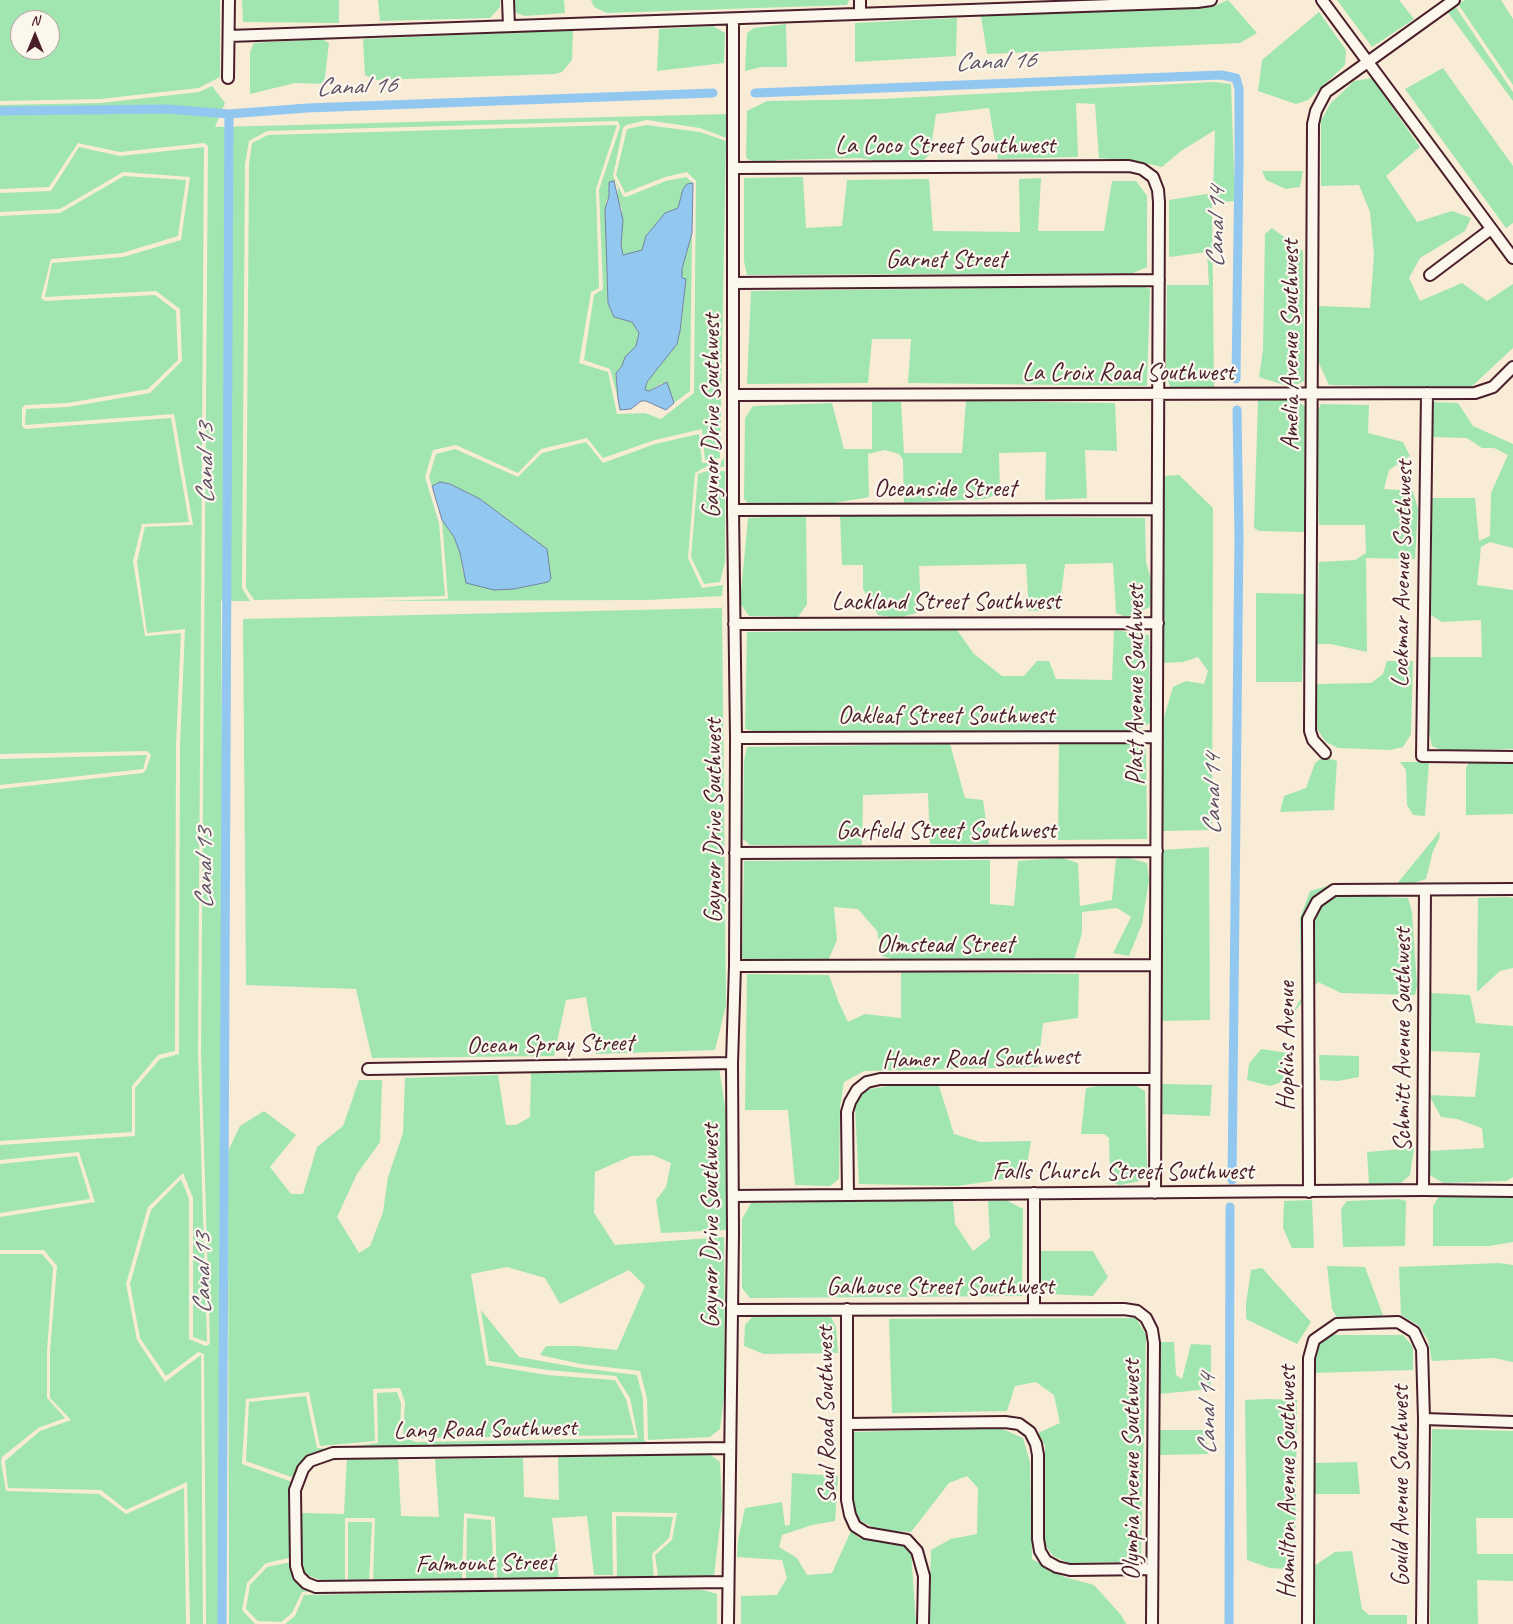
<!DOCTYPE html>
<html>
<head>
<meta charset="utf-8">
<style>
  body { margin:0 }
  #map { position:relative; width:1513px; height:1624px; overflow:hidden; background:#f8ecd6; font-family:Caveat,sans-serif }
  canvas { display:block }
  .north { position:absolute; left:10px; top:10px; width:50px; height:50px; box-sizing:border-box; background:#fbf7ec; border:1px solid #b4a19f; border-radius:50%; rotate:0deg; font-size:14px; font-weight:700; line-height:20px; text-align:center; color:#4a1f2b }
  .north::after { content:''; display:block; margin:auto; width:18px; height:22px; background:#4a1f2b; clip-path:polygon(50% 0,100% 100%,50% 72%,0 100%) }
</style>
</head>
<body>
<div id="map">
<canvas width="1513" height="1624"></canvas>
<div class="north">N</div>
</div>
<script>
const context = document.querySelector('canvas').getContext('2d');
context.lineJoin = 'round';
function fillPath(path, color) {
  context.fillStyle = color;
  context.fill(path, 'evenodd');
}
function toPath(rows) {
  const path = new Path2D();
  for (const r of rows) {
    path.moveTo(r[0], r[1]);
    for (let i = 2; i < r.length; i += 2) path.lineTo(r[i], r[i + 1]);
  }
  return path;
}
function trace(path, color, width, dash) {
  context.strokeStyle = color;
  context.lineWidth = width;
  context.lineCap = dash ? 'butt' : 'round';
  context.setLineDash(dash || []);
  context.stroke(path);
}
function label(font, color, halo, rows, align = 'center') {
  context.font = font + ' Caveat,sans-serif';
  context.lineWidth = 4.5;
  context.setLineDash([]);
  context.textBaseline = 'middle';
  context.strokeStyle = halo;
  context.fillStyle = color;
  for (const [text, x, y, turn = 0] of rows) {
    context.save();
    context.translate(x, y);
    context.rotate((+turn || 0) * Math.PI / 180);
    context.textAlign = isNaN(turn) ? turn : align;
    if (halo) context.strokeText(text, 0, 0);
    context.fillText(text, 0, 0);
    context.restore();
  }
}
fillPath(toPath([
  [0,0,220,0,220,77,199,88,100,99,0,101],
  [20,20,50,20,50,50,20,50],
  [242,0,339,0,339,23,243,22],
  [378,0,500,0,500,7,490,18,380,21],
  [513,0,564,0,565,13,525,16,516,13],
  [591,0,849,0,847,5,607,13,594,7],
  [1228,0,1257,33,1240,43,987,54,981,16,1212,7],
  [1337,0,1399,0,1414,19,1372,47],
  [1465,0,1501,0,1513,19,1513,85,1458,4],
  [1455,6,1513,92,1513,101,1447,11],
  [1319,12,1346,50,1345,65,1308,100,1296,104,1258,91,1262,60],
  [957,18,956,56,855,62,855,23],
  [786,24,787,67,761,67,745,71,747,33,754,28],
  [713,26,725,33,724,63,657,71,659,29],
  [573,30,572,60,562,72,555,74,375,80,365,75,363,39],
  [322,39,329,43,324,84,295,83,250,94,250,52,254,43],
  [1443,68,1513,166,1513,223,1506,228,1405,89],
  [1372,78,1420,147,1386,176,1417,222,1452,211,1471,218,1465,231,1420,258,1409,278,1420,301,1462,283,1487,301,1513,284,1513,348,1470,388,1329,385,1317,359,1319,306,1370,308,1374,255,1370,212,1359,185,1321,186,1321,121,1330,104,1354,81],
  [1214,82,1231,84,1235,201,1212,203,1214,387,1170,387,1166,373,1167,285,1209,285,1207,252,1169,257,1169,200,1213,193,1215,130,1181,151,1162,167,1141,162,1099,158,1095,104,1076,103,1078,157,998,159,989,108,936,114,930,154,919,164,884,163,861,158,778,160,771,163,754,162,746,158,747,111,767,101,880,99],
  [212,86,225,103,215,127,729,114,729,139,700,128,647,120,626,125,623,128,613,176,623,196,626,197,666,181,686,177,693,183,690,183,683,189,678,208,665,213,646,236,642,250,623,255,621,245,622,209,617,198,618,188,615,181,609,182,609,196,606,201,608,303,614,317,632,322,639,333,636,346,625,357,622,366,616,373,618,399,610,369,584,360,594,295,603,289,599,190,620,127,618,121,267,131,249,141,245,164,242,588,250,601,221,601,226,1448,225,1624,206,1624,204,1354,198,1352,166,1376,140,1338,130,1284,151,1210,181,1179,189,1199,189,1339,206,1346,210,1344,201,1054,208,146,204,143,120,152,78,143,49,187,0,189,0,105,101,103,199,92],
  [617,125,596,189,599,288,591,292,579,363,608,372,617,414,645,413,661,419,694,393,696,181,687,172,665,177,625,193,616,175,627,129,646,125,700,132,726,141,720,458,705,460,702,429,655,440,603,458,587,438,541,449,518,473,456,445,433,450,425,477,439,523,445,596,254,600,246,588,249,164,252,143,268,135],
  [79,147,120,156,204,147,198,1054,207,1342,193,1337,193,1198,183,1173,148,1207,126,1284,137,1340,165,1382,201,1355,203,1624,190,1624,187,1482,126,1510,101,1490,8,1488,5,1461,40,1431,71,1420,50,1398,50,1351,57,1266,44,1250,0,1250,0,1217,95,1202,79,1152,0,1160,0,1145,135,1136,135,1088,160,1059,179,1054,180,745,185,629,147,633,137,562,145,527,193,525,174,414,25,425,26,409,68,407,150,393,182,361,180,309,156,291,45,297,52,263,123,257,181,240,190,177,123,172,60,209,0,212,0,193,51,191],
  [1262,171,1303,171,1300,187,1286,189,1266,180],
  [124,176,186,180,178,236,122,253,51,259,41,298,45,301,155,295,176,311,178,360,148,389,68,403,25,405,22,408,22,426,25,429,171,418,189,522,142,524,133,561,145,636,181,633,176,745,175,1051,158,1055,132,1086,132,1132,0,1141,0,789,143,773,146,770,151,755,147,751,0,754,0,216,60,213],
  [803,177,806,228,842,226,847,180,929,179,933,231,1020,232,1019,179,1041,178,1038,231,1104,231,1112,181,1136,181,1147,196,1147,267,1133,273,747,275,744,261,744,178],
  [1272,228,1303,251,1304,381,1294,386,1287,386,1259,377,1263,349,1265,234],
  [692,233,690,391,674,403,662,383,649,391,645,391,646,382,677,344,685,289,686,280,682,278,682,269],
  [1142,286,1150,289,1147,386,908,383,911,339,872,339,868,383,747,384,751,291],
  [726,354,724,467,707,466,695,473,688,558,702,588,723,585,722,596,648,600,381,601,448,599,442,520,454,537,460,553,463,573,484,587,494,590,514,589,551,579,550,574,480,499,450,484,440,482,432,486,429,477,436,454,455,449,518,477,542,453,586,442,603,463,655,444,699,434,702,463,721,462,724,458],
  [1293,399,1305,406,1304,532,1259,531,1254,528,1258,400],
  [872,401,901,402,904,453,962,453,966,401,1115,403,1117,451,1085,450,1087,498,1045,500,1046,452,999,453,1000,493,985,499,904,503,903,460,899,454,885,450,868,454,869,497,834,503,750,505,744,499,745,418,753,406,832,403,844,449,872,449],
  [1433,402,1458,403,1473,426,1513,444,1513,548,1490,542,1481,547,1477,585,1513,590,1513,749,1444,751,1432,746,1429,732,1430,657,1482,657,1481,620,1442,622,1431,615,1432,498,1475,498,1479,541,1490,536,1491,493,1508,455,1494,448,1482,448,1467,438,1433,437],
  [1321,404,1369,405,1368,433,1403,442,1410,456,1389,470,1384,489,1413,491,1418,509,1415,559,1366,558,1367,652,1331,644,1317,644,1319,562,1355,560,1366,553,1365,525,1319,525,1317,412],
  [707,471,725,471,725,562,720,582,704,584,691,557,698,474],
  [1179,475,1213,508,1212,830,1163,831,1162,724,1173,687,1186,681,1204,684,1208,671,1198,657,1183,662,1163,663,1162,476],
  [806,515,807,604,798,617,749,616,740,603,748,518],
  [840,515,1145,518,1146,562,1152,583,1150,607,1126,617,1116,613,1113,563,1065,564,1059,610,1029,611,1026,564,919,566,921,612,897,618,878,615,863,589,863,565,842,565],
  [1256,593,1305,594,1302,682,1256,682],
  [722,608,726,1005,715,1050,596,1054,586,997,566,1000,554,1056,372,1058,356,989,246,985,243,619],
  [957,630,974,654,1002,676,1024,676,1037,661,1049,661,1056,679,1112,680,1114,630,1149,635,1150,723,1136,731,753,731,745,729,747,632],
  [1387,661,1413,661,1411,734,1403,747,1390,750,1338,748,1326,742,1317,729,1317,684,1371,683,1383,674],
  [1139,743,1146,750,1147,839,1058,840,1059,744],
  [950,744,965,798,983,800,989,844,930,844,928,793,863,795,862,845,750,845,743,839,744,761,747,747],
  [147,755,143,769,0,785,0,759],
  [1323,757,1337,761,1334,810,1280,812,1284,796,1306,788,1315,763],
  [1470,760,1513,761,1513,814,1466,815,1466,768],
  [1400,762,1429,762,1425,816,1413,815,1407,805,1406,770],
  [1440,831,1439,839,1433,851,1426,879,1408,885,1396,885,1387,897,1408,898,1412,912,1417,986,1415,995,1341,993,1318,982,1291,1016,1301,998,1300,918,1310,891,1338,883,1396,885],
  [1209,847,1210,1020,1158,1021,1161,850],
  [1125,857,1147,863,1149,880,1142,924,1129,956,1113,953,1131,917,1117,908,1082,912,1082,933,1074,960,899,961,882,956,877,931,858,909,834,907,837,940,828,961,747,961,742,958,744,861,990,860,990,904,1014,906,1018,861,1062,858,1078,863,1080,906,1112,900,1116,859],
  [1508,897,1513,898,1513,968,1500,971,1477,992,1478,898],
  [901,972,1079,974,1078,1018,1043,1023,1038,1067,864,1071,844,1082,840,1107,839,1179,830,1186,795,1185,788,1110,745,1110,747,974,829,975,839,1003,848,1022,865,1014,901,1018],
  [1430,993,1470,995,1476,1023,1513,1026,1513,1177,1506,1181,1443,1183,1430,1175,1429,1151,1484,1148,1482,1128,1457,1119,1441,1117,1429,1095,1475,1097,1480,1053,1430,1051],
  [1261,1049,1288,1053,1292,1078,1270,1086,1247,1080,1249,1064],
  [1319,1055,1359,1056,1359,1077,1338,1081,1320,1080],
  [719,1068,728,1126,728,1230,661,1233,656,1200,666,1187,671,1163,653,1155,631,1156,595,1172,594,1213,615,1245,724,1237,725,1389,720,1429,710,1437,648,1440,647,1398,640,1371,581,1364,540,1355,546,1346,578,1346,617,1350,645,1286,629,1270,560,1304,545,1278,507,1267,471,1274,486,1365,547,1375,615,1380,626,1399,635,1435,417,1438,403,1434,405,1402,400,1388,373,1389,375,1441,320,1446,309,1392,246,1399,242,1464,292,1482,289,1558,266,1563,247,1583,242,1610,255,1624,229,1624,228,1151,240,1126,264,1111,296,1135,270,1167,291,1194,303,1194,317,1147,343,1126,359,1080,382,1080,380,1142,357,1174,337,1217,359,1253,370,1246,383,1212,388,1177,403,1133,405,1078,498,1075,506,1125,516,1125,530,1117,531,1073],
  [1162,1084,1212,1085,1210,1116,1160,1114],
  [889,1086,939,1086,954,1134,980,1142,1031,1141,1025,1176,958,1186,859,1184,855,1107,864,1090],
  [1099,1086,1136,1086,1145,1091,1147,1167,1145,1180,1120,1185,1110,1182,1109,1138,1104,1134,1081,1134,1086,1088],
  [1414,1148,1410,1175,1401,1183,1369,1184,1367,1152],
  [77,1156,90,1199,0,1213,0,1164],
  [1440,1195,1513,1196,1513,1242,1489,1246,1433,1246,1433,1206],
  [1399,1199,1406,1201,1405,1246,1343,1247,1341,1209,1347,1201],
  [953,1200,955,1224,973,1251,990,1238,988,1201,1006,1200,1023,1209,1022,1296,750,1298,742,1288,742,1219,751,1203],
  [1312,1200,1314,1248,1292,1248,1283,1228,1284,1201],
  [1041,1251,1093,1251,1108,1277,1093,1296,1046,1294,1039,1272],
  [0,1254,42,1254,53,1267,47,1351,47,1398,65,1418,38,1428,2,1457,1,1462,6,1491,99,1494,126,1514,184,1488,186,1624,0,1624],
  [1499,1263,1513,1265,1513,1362,1494,1358,1432,1361,1428,1340,1418,1325,1401,1315,1399,1267],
  [1327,1266,1365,1267,1384,1318,1338,1319,1332,1309],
  [1262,1268,1311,1322,1297,1344,1246,1319,1246,1304,1251,1270],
  [481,1310,519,1357,580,1368,637,1375,643,1399,644,1440,648,1444,339,1448,378,1443,377,1393,397,1392,401,1403,400,1436,416,1442,638,1438,630,1398,616,1376,547,1370,489,1361],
  [754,1315,831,1317,836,1327,838,1353,764,1354,744,1346,745,1325],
  [1136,1318,1146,1335,1141,1557,1133,1562,1069,1563,1053,1556,1044,1543,1045,1446,1038,1433,1060,1423,1054,1395,1036,1382,1015,1386,1007,1411,892,1413,889,1319],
  [1331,1335,1403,1335,1413,1347,1413,1370,1314,1373,1314,1352,1320,1339],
  [1159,1342,1174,1342,1176,1375,1182,1379,1191,1344,1211,1345,1211,1389,1158,1394],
  [306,1396,317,1448,328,1449,307,1457,299,1467,294,1478,246,1461,249,1402],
  [1267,1399,1297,1400,1295,1564,1285,1569,1270,1568,1247,1560,1245,1400],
  [1000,1428,1023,1438,1030,1462,1032,1559,1064,1577,1094,1585,1121,1615,1126,1624,929,1624,931,1550,951,1539,977,1534,978,1488,967,1476,949,1483,911,1532,879,1530,859,1520,851,1506,853,1432],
  [1432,1429,1513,1431,1513,1518,1476,1518,1477,1554,1513,1554,1513,1581,1477,1580,1478,1624,1430,1624],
  [1160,1430,1206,1430,1208,1454,1158,1455],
  [708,1453,720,1462,722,1507,714,1576,658,1576,655,1555,672,1540,677,1513,612,1512,613,1575,594,1575,587,1516,552,1518,559,1579,497,1578,495,1517,464,1513,462,1579,373,1581,375,1518,345,1518,345,1583,327,1582,306,1575,301,1561,302,1513,344,1514,347,1458,398,1457,401,1516,439,1517,435,1459,523,1458,524,1497,559,1500,558,1455],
  [1357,1462,1360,1494,1313,1494,1315,1463],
  [792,1473,838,1476,835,1521,812,1525,782,1535,779,1547,797,1558,807,1575,832,1573,851,1531,859,1538,901,1544,911,1551,916,1624,741,1624,741,1596,777,1595,787,1578,782,1560,737,1557,738,1540,745,1508,782,1502,785,1526,790,1525],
  [616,1516,673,1517,669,1538,652,1554,654,1578,615,1579,617,1574],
  [467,1518,491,1520,494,1580,466,1581],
  [348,1522,372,1522,369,1582,348,1582],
  [1352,1551,1362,1609,1369,1615,1407,1615,1407,1624,1313,1624,1314,1566,1335,1552],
  [291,1562,314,1591,302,1592,292,1613,281,1622,258,1621,246,1609,250,1585,267,1567],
  [623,1589,703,1590,717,1594,717,1624,285,1624,295,1616,304,1595]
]), '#a1e5b0');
const water = toPath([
  [614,181,623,220,621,245,623,255,642,250,646,236,665,213,678,208,683,189,687,184,693,183,692,233,682,269,682,278,686,279,680,331,677,344,647,382,645,390,649,391,667,382,674,403,666,410,646,401,641,401,631,409,620,410,618,399,616,373,622,366,625,357,636,346,639,333,632,322,614,317,608,303,605,209,609,196,609,182,614,181],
  [440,482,450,484,480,499,547,549,551,579,548,582,514,589,494,590,466,583,460,553,454,537,442,520,432,486,440,482]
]);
fillPath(water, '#92c7f0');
trace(water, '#7584a1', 1);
trace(toPath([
  [755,93,1221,75,1236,78,1239,89,1239,161,1236,379],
  [0,111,167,109,229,114,307,108,713,93],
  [1232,1180,1239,537,1237,410],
  [222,1624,229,114],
  [1229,1624,1230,1207]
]), '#92c7f0', 9);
const minor = toPath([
  [508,0,509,26],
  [860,0,860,13],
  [1322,0,1513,258],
  [229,36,1197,2,1211,0],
  [228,78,229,0],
  [735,168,1129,166,1142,169,1153,177,1158,190,1159,202,1155,1193],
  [1430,275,1491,229],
  [733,283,1159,280],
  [1427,393,1422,756,1513,757],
  [733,395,1475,393,1493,387,1513,367],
  [733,510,1158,509],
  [734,624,1158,623],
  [736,738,1157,737],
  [1325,753,1313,740,1310,731,1313,124,1316,111,1326,92,1454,0],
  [735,853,1157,851],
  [735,966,1155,965],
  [368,1069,732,1063],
  [1423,1190,1425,890],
  [1309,1192,1308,919,1317,902,1334,890,1513,889],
  [1034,1193,1034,1308],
  [848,1195,847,1112,850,1102,857,1090,867,1082,880,1079,1155,1079],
  [733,1196,1423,1190,1513,1191],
  [847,1309,847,1500,850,1515,855,1526,866,1533,907,1540,917,1551,924,1576,923,1624],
  [732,1310,1124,1309,1137,1311,1146,1318,1152,1330,1154,1343,1152,1624],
  [1424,1419,1513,1422],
  [848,1424,1005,1422,1019,1424,1030,1432,1036,1444,1038,1455,1038,1539,1040,1551,1046,1561,1057,1567,1070,1570,1152,1569],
  [728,1582,316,1587,306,1583,299,1576,296,1566,295,1490,303,1469,310,1461,333,1453,729,1448],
  [728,1624,733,1233,732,1063,735,966,736,738,733,510,733,19],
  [1308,1624,1309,1358,1314,1340,1337,1324,1398,1322,1414,1332,1422,1349,1424,1419,1422,1624]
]);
trace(minor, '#4a1f2b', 14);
trace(minor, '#fbf7ec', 10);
label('25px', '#4a1f2b', '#fbf7ec', [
  ["La Coco Street Southwest",945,146],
  ["Garnet Street",946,260],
  ["Amelia Avenue Southwest",1291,345,-90],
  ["La Croix Road Southwest",1128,373],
  ["Gaynor Drive Southwest",712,416,-90],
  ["Oceanside Street",945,489],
  ["Lockmar Avenue Southwest",1403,574,-89],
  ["Lackland Street Southwest",946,602],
  ["Platt Avenue Southwest",1136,685,-90],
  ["Oakleaf Street Southwest",946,716],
  ["Gaynor Drive Southwest",714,821,-90],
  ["Garfield Street Southwest",946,831],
  ["Olmstead Street",945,945],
  ["Schmitt Avenue Southwest",1403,1040,-90],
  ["Ocean Spray Street",550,1045,-1],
  ["Hopkins Avenue",1287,1046,-90],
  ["Hamer Road Southwest",981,1059,-1],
  ["Falls Church Street Southwest",1123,1172],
  ["Gaynor Drive Southwest",711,1226,-90],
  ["Galhouse Street Southwest",940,1287],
  ["Saul Road Southwest",827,1415,-91],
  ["Lang Road Southwest",485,1430,-1],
  ["Olympia Avenue Southwest",1132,1470,-90],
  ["Hamilton Avenue Southwest",1288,1482,-90],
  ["Gould Avenue Southwest",1401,1486,-90],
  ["Falmount Street",485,1564,-1]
]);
label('italic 26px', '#605166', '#fbf7ec', [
  ["Canal 16",995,62,-2],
  ["Canal 16",356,87,-2],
  ["Canal 14",1217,228,-89],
  ["Canal 13",206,464,-90],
  ["Canal 14",1213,795,-90],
  ["Canal 13",205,869,-90],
  ["Canal 13",203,1274,-90],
  ["Canal 14",1208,1415,-90]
]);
</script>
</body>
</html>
